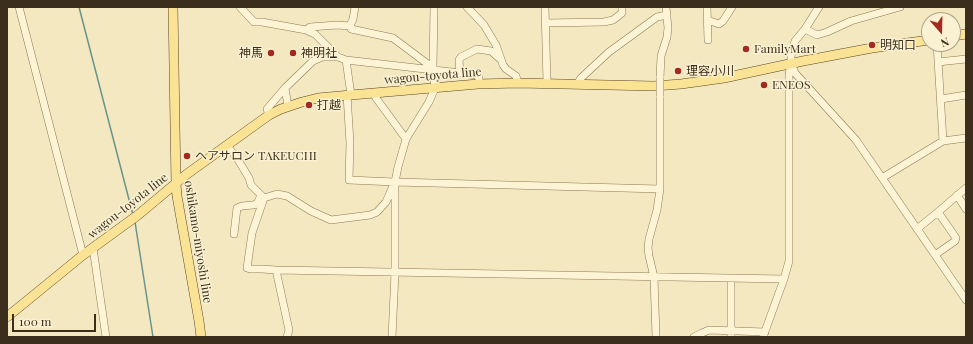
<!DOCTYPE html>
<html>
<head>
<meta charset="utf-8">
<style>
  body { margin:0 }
  #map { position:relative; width:973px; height:344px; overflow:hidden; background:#f3e8c0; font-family:"Playfair Display",serif }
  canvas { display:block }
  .frame { position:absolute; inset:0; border:8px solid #3c2e1c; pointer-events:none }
  .north { position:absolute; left:921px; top:12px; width:40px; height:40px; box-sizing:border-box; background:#f9f1d1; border:1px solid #ada389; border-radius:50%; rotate:160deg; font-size:11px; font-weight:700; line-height:16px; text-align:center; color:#3c2e1c }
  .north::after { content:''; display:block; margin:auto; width:14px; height:18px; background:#a4291f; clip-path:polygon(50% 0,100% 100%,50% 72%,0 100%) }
  .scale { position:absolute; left:12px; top:314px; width:84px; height:18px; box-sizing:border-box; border:2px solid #3c2e1c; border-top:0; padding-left:5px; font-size:12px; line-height:14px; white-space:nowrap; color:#3c2e1c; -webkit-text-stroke:3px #f9f1d1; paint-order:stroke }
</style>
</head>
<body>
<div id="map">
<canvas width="973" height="344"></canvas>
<div class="frame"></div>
<div class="north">N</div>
<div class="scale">100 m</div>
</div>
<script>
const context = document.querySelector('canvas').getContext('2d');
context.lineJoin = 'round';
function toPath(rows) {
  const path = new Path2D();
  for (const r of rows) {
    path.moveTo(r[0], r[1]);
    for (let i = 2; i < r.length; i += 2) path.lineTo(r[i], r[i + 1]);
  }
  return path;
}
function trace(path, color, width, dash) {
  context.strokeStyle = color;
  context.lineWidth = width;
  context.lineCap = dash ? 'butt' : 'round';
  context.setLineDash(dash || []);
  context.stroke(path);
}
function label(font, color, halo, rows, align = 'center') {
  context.font = font + ' "Playfair Display","Noto Sans JP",serif';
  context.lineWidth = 3;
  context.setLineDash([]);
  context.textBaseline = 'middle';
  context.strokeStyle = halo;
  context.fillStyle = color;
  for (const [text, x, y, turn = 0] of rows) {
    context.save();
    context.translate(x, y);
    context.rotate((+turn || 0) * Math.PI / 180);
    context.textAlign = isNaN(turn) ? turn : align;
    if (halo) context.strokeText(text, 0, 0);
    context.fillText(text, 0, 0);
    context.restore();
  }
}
trace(toPath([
  [79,7,133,215],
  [135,222,153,337]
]), '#69948d', 1.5);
const minor = toPath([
  [19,7,83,255],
  [240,7,254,22,262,22,306,30,315,34,338,57],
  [467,7,484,25,496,45,503,65,506,69,516,76,518,83],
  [545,7,547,83],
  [707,7,708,40],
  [707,20,719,24,723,21,732,7],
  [545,23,604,22,613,20,622,13,622,7],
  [350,26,353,19,355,7],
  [805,29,817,35,827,32,851,21,900,7],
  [306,30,310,27,337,25,350,26,351,29,393,38,433,68],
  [346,60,351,95],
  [938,62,966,59],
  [791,63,795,73,856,140,966,300],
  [460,73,459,60,461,57,477,49,491,51,500,59],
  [660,78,661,56,667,37,668,28,666,7],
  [577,84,581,78,609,52,657,17,667,15],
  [285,88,288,106],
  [374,93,376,98,406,139],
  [347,95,350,143,349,180,395,182,660,189],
  [941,99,966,95],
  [269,115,267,109,285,88,313,61,322,57,338,57,346,60,478,75,480,84],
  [943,141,966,138],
  [227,146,237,158,249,178,251,185,264,198,277,194,287,196,311,211,331,220,370,215,377,212,386,202,393,186],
  [882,178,943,141,937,44],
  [957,195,966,209],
  [264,198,252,233,247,268,250,269,262,269,276,270],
  [917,229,938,212,966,188],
  [234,234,237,208,242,206,253,205,257,204,261,195],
  [93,248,106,337],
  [935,255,955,241,956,238,938,212],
  [731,279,731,337],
  [287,337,289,330,276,270,784,279],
  [392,337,395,273,395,182,398,167,406,139,429,102,435,88,433,68,434,7],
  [656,337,654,277,649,256,648,248,649,239,657,210,660,189,660,96],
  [694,337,702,333,709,330,765,332],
  [763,337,784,279,789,261,789,75,791,63,791,56,795,41,805,29,819,7]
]);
const major = toPath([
  [173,7,176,184,177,196,199,321,201,337],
  [953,36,966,34],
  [7,317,83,255,138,215,187,174,269,115,281,109,302,102,318,98,351,95,478,84,518,83,654,86,681,84,724,78,803,61,872,48,929,40]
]);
trace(minor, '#8e7956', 8);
trace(major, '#5c462b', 10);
trace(minor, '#fcf4d5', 7);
trace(major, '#fae394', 9);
const minorBridge = toPath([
  [660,78,660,96]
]);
trace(minorBridge, '#8e7956', 8, []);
trace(minorBridge, '#fcf4d5', 7);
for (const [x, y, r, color] of [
  [872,45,4,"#a4291f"],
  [746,49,4,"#a4291f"],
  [271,53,4,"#a4291f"],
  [293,53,4,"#a4291f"],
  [678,71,4,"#a4291f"],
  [764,85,4,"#a4291f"],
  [309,105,4,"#a4291f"],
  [187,156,4,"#a4291f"]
]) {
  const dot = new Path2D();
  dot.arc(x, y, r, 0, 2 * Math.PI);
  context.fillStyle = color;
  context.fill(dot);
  trace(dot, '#f9f1d1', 1.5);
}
label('12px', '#3c2e1c', '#f9f1d1', [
  ["明知口",880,45],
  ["FamilyMart",754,49],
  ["神馬",263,53,"right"],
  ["神明社",301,53],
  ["理容小川",686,71],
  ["ENEOS",772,85],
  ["打越",317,105],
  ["ヘアサロン TAKEUCHI",195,156]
], 'left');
label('12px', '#3c2e1c', '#f9f1d1', [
  ["wagou-toyota line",433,76,-5],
  ["wagou-toyota line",128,206,-38],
  ["oshikamo-miyoshi line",198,242,81]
]);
</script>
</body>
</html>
